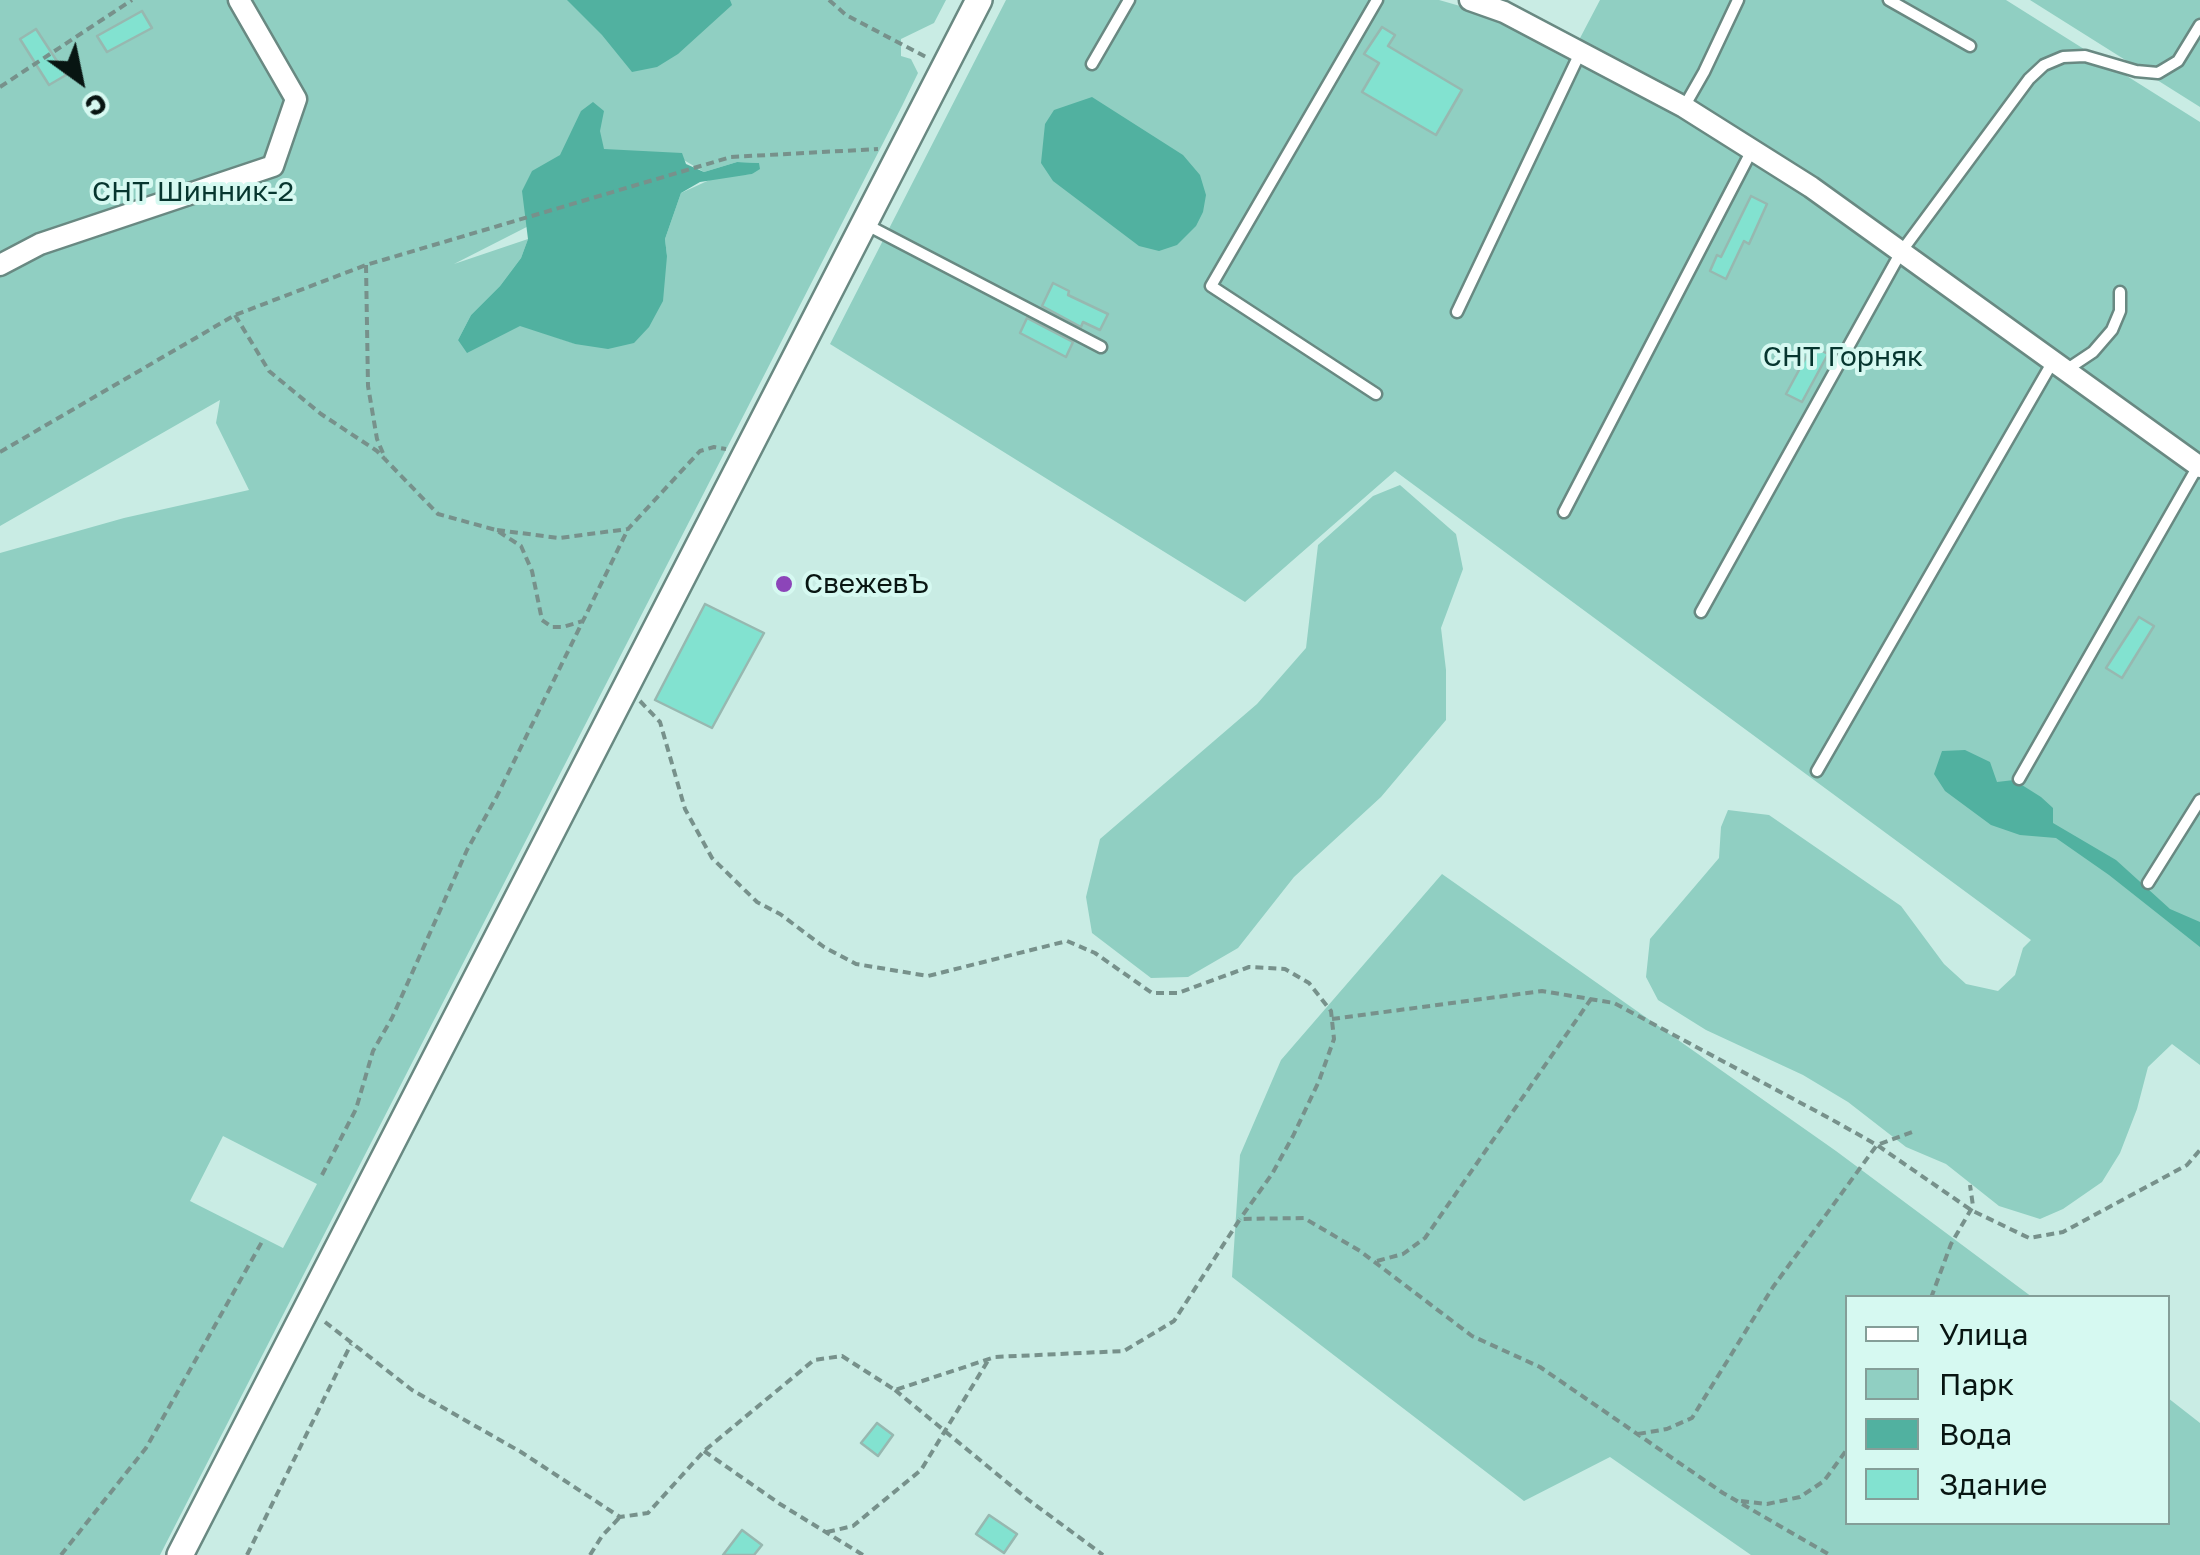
<!DOCTYPE html>
<html>
<head>
<meta charset="utf-8">
<style>
  body { margin:0 }
  #map { position:relative; width:2200px; height:1555px; overflow:hidden; background:#c9ece4; font-family:"Golos Text",sans-serif }
  canvas { display:block }
  .legend { position:absolute; left:1845px; top:1295px; width:325px; height:230px; box-sizing:border-box; background:#d6f9f1; border:2px solid #849e98; margin:0; padding:12px 18px; list-style:none; font-size:30px; color:#081512 }
  .legend li { display:flex; align-items:center; gap:20px; height:50px }
  .legend b { width:50px; border:2px solid #849e98 }
  .north { position:absolute; left:30px; top:30px; width:100px; height:100px; -webkit-text-stroke:8px #d6f9f1; paint-order:stroke; rotate:147deg; font-size:28px; font-weight:700; line-height:40px; text-align:center; color:#081512 }
  .north::after { content:''; display:block; margin:auto; width:35px; height:45px; background:#081512; clip-path:polygon(50% 0,100% 100%,50% 72%,0 100%) }
</style>
</head>
<body>
<div id="map">
<canvas width="2200" height="1555"></canvas>
<ul class="legend">
<li><b style="height:12px;background:#fff"></b>Улица</li>
<li><b style="height:28px;background:#90cfc2"></b>Парк</li>
<li><b style="height:28px;background:#51b1a0"></b>Вода</li>
<li><b style="height:28px;background:#82e2d0"></b>Здание</li>
</ul>
<div class="north">С</div>
</div>
<script>
const context = document.querySelector('canvas').getContext('2d');
context.lineJoin = 'round';
function fillPath(path, color) {
  context.fillStyle = color;
  context.fill(path, 'evenodd');
}
function toPath(rows) {
  const path = new Path2D();
  for (const r of rows) {
    path.moveTo(r[0], r[1]);
    for (let i = 2; i < r.length; i += 2) path.lineTo(r[i], r[i + 1]);
  }
  return path;
}
function trace(path, color, width, dash) {
  context.strokeStyle = color;
  context.lineWidth = width;
  context.lineCap = dash ? 'butt' : 'round';
  context.setLineDash(dash || []);
  context.stroke(path);
}
function label(font, color, halo, rows, align = 'center') {
  context.font = font + ' "Golos Text",sans-serif';
  context.lineWidth = 8;
  context.setLineDash([]);
  context.textBaseline = 'middle';
  context.strokeStyle = halo;
  context.fillStyle = color;
  for (const [text, x, y, turn = 0] of rows) {
    context.save();
    context.translate(x, y);
    context.rotate((+turn || 0) * Math.PI / 180);
    context.textAlign = isNaN(turn) ? turn : align;
    if (halo) context.strokeText(text, 0, 0);
    context.fillText(text, 0, 0);
    context.restore();
  }
}
fillPath(toPath([
  [0,0,946,0,934,23,901,39,901,56,911,59,918,73,902,106,160,1555,0,1555,0,553,124,518,249,490,216,423,220,400,0,526],
  [672,153,704,172,737,162,759,163,752,174,716,177,681,193,665,239,667,256,576,344,520,325,505,332,458,340,471,315,500,286,521,258,528,239,454,264],
  [223,1136,317,1184,283,1248,190,1201],
  [1006,0,1439,0,1579,40,1600,0,2006,0,2200,122,2200,1065,2172,1044,2148,1067,2137,1109,2120,1153,2102,1182,2063,1209,2040,1219,1999,1206,1946,1164,1906,1147,1848,1102,1803,1075,1706,1030,1658,1000,1646,977,1650,939,1719,858,1721,827,1728,810,1769,815,1901,906,1944,964,1966,984,1998,991,2015,975,2023,948,2031,940,1395,471,1245,602,830,344],
  [2030,0,2200,0,2200,107],
  [1400,485,1456,534,1463,569,1441,628,1446,670,1446,720,1381,797,1294,877,1238,948,1188,977,1151,978,1092,933,1086,897,1100,839,1257,704,1306,648,1318,545,1373,496],
  [1442,874,1836,1151,2032,1297,1848,1298,1848,1522,2168,1522,2168,1398,2200,1423,2200,1555,1751,1555,1610,1457,1524,1501,1232,1277,1240,1155,1281,1060]
]), '#90cfc2');
fillPath(toPath([
  [567,0,730,0,732,5,678,54,657,67,632,72,602,35],
  [1092,97,1183,155,1200,175,1206,195,1203,212,1196,226,1177,245,1159,251,1139,246,1053,181,1041,163,1045,124,1054,110],
  [593,102,604,111,600,131,604,149,682,153,686,164,704,172,737,162,759,163,760,169,752,174,700,182,681,193,665,239,667,256,663,301,649,327,634,343,608,349,575,344,520,326,467,353,458,340,471,315,500,286,521,258,528,239,522,191,532,171,560,155,581,111],
  [1965,750,1990,762,1997,782,2014,780,2041,797,2053,808,2053,823,2116,860,2170,909,2200,922,2200,947,2109,875,2056,838,2020,835,1991,825,1945,791,1934,774,1942,751]
]), '#51b1a0');
const building = toPath([
  [142,11,152,28,107,52,97,36,142,11],
  [1382,27,1395,35,1388,46,1462,90,1436,135,1362,92,1379,63,1364,54,1382,27],
  [36,29,66,75,49,85,20,39,36,29],
  [1751,196,1767,204,1749,244,1744,241,1726,279,1710,271,1717,255,1721,257,1751,196],
  [1053,283,1069,291,1068,295,1108,314,1100,330,1083,322,1081,327,1042,306,1053,283],
  [1027,318,1073,342,1066,357,1020,333,1027,318],
  [1812,346,1828,354,1802,402,1786,394,1812,346],
  [705,604,764,633,712,728,655,700,705,604],
  [2139,617,2154,626,2122,678,2106,668,2139,617],
  [877,1423,893,1435,878,1456,861,1443,877,1423],
  [989,1515,1017,1534,1004,1553,976,1534,989,1515],
  [742,1530,762,1545,754,1555,723,1555,742,1530]
]);
fillPath(building, '#82e2d0');
trace(building, '#97b8b0', 2.5);
const service = toPath([
  [1889,0,1970,46],
  [1092,64,1129,0],
  [1684,107,1704,72,1738,0],
  [867,225,1101,347],
  [1457,312,1580,53],
  [2066,370,2093,352,2112,330,2120,311,2120,292],
  [1376,394,1211,286,1377,0],
  [1564,512,1752,150],
  [1701,612,1901,252,2029,79,2044,65,2063,57,2085,56,2136,71,2158,73,2178,61,2200,25],
  [1817,771,2052,363],
  [2019,779,2198,466],
  [2148,883,2200,800]
]);
const minor = toPath([
  [1470,0,1504,12,1684,107,1811,187,2200,467],
  [0,265,40,244,273,166,296,99,239,0]
]);
const tertiary = toPath([
  [180,1555,979,0]
]);
trace(service, '#698982', 15);
trace(minor, '#698982', 25);
trace(tertiary, '#698982', 30);
trace(toPath([
  [829,0,846,15,928,58],
  [0,87,132,0],
  [366,265,368,386,377,439,385,458],
  [235,315,269,371,321,414,377,451,438,514,496,530,521,546,532,571,542,620,552,627,563,627,583,621],
  [0,452,235,315,366,265,731,157,878,149],
  [497,530,559,538,628,529,700,451,714,447,726,449],
  [640,701,660,722,685,809,712,858,757,902,780,914,824,947,856,964,928,976,1067,941,1095,953,1152,993,1178,993,1249,967,1285,969,1309,983,1331,1011,1334,1039,1319,1081,1293,1136,1272,1174,1240,1219],
  [1332,1019,1542,991,1614,1003,1829,1118,1877,1145,1971,1210,2029,1238,2063,1232,2187,1165,2200,1150],
  [322,1175,356,1109,373,1051,392,1018,467,850,497,796,628,529],
  [1377,1261,1403,1254,1425,1238,1591,999],
  [1931,1298,1951,1244,1973,1206,1970,1185],
  [325,1322,412,1390,521,1452,620,1517,648,1513,704,1451,814,1360,842,1356,895,1390,995,1357,1124,1351,1174,1321,1240,1219,1304,1218,1360,1251,1472,1336,1540,1367,1723,1493,1830,1555],
  [895,1390,1026,1498,1103,1555],
  [1638,1434,1667,1429,1692,1418,1773,1287,1877,1145,1915,1131],
  [704,1451,780,1504,863,1555],
  [1741,1501,1767,1504,1800,1497,1824,1481,1848,1448],
  [827,1532,853,1526,921,1470,989,1359],
  [61,1555,146,1448,263,1240],
  [247,1555,351,1344],
  [590,1555,602,1536,620,1517]
]), '#77918b', 4, [8, 5]);
trace(service, '#fff', 10);
trace(minor, '#fff', 20);
trace(tertiary, '#fff', 25);
for (const [x, y, r, color] of [
  [784,584,10,"#8c45b9"]
]) {
  const dot = new Path2D();
  dot.arc(x, y, r, 0, 2 * Math.PI);
  context.fillStyle = color;
  context.fill(dot);
  trace(dot, '#d6f9f1', 4);
}
label('28px', '#07362f', '#d6f9f1', [
  ["СНТ Шинник-2",193,192],
  ["СНТ Горняк",1843,357]
]);
label('28px', '#081512', '#d6f9f1', [
  ["СвежевЪ",804,584]
], 'left');
</script>
</body>
</html>
